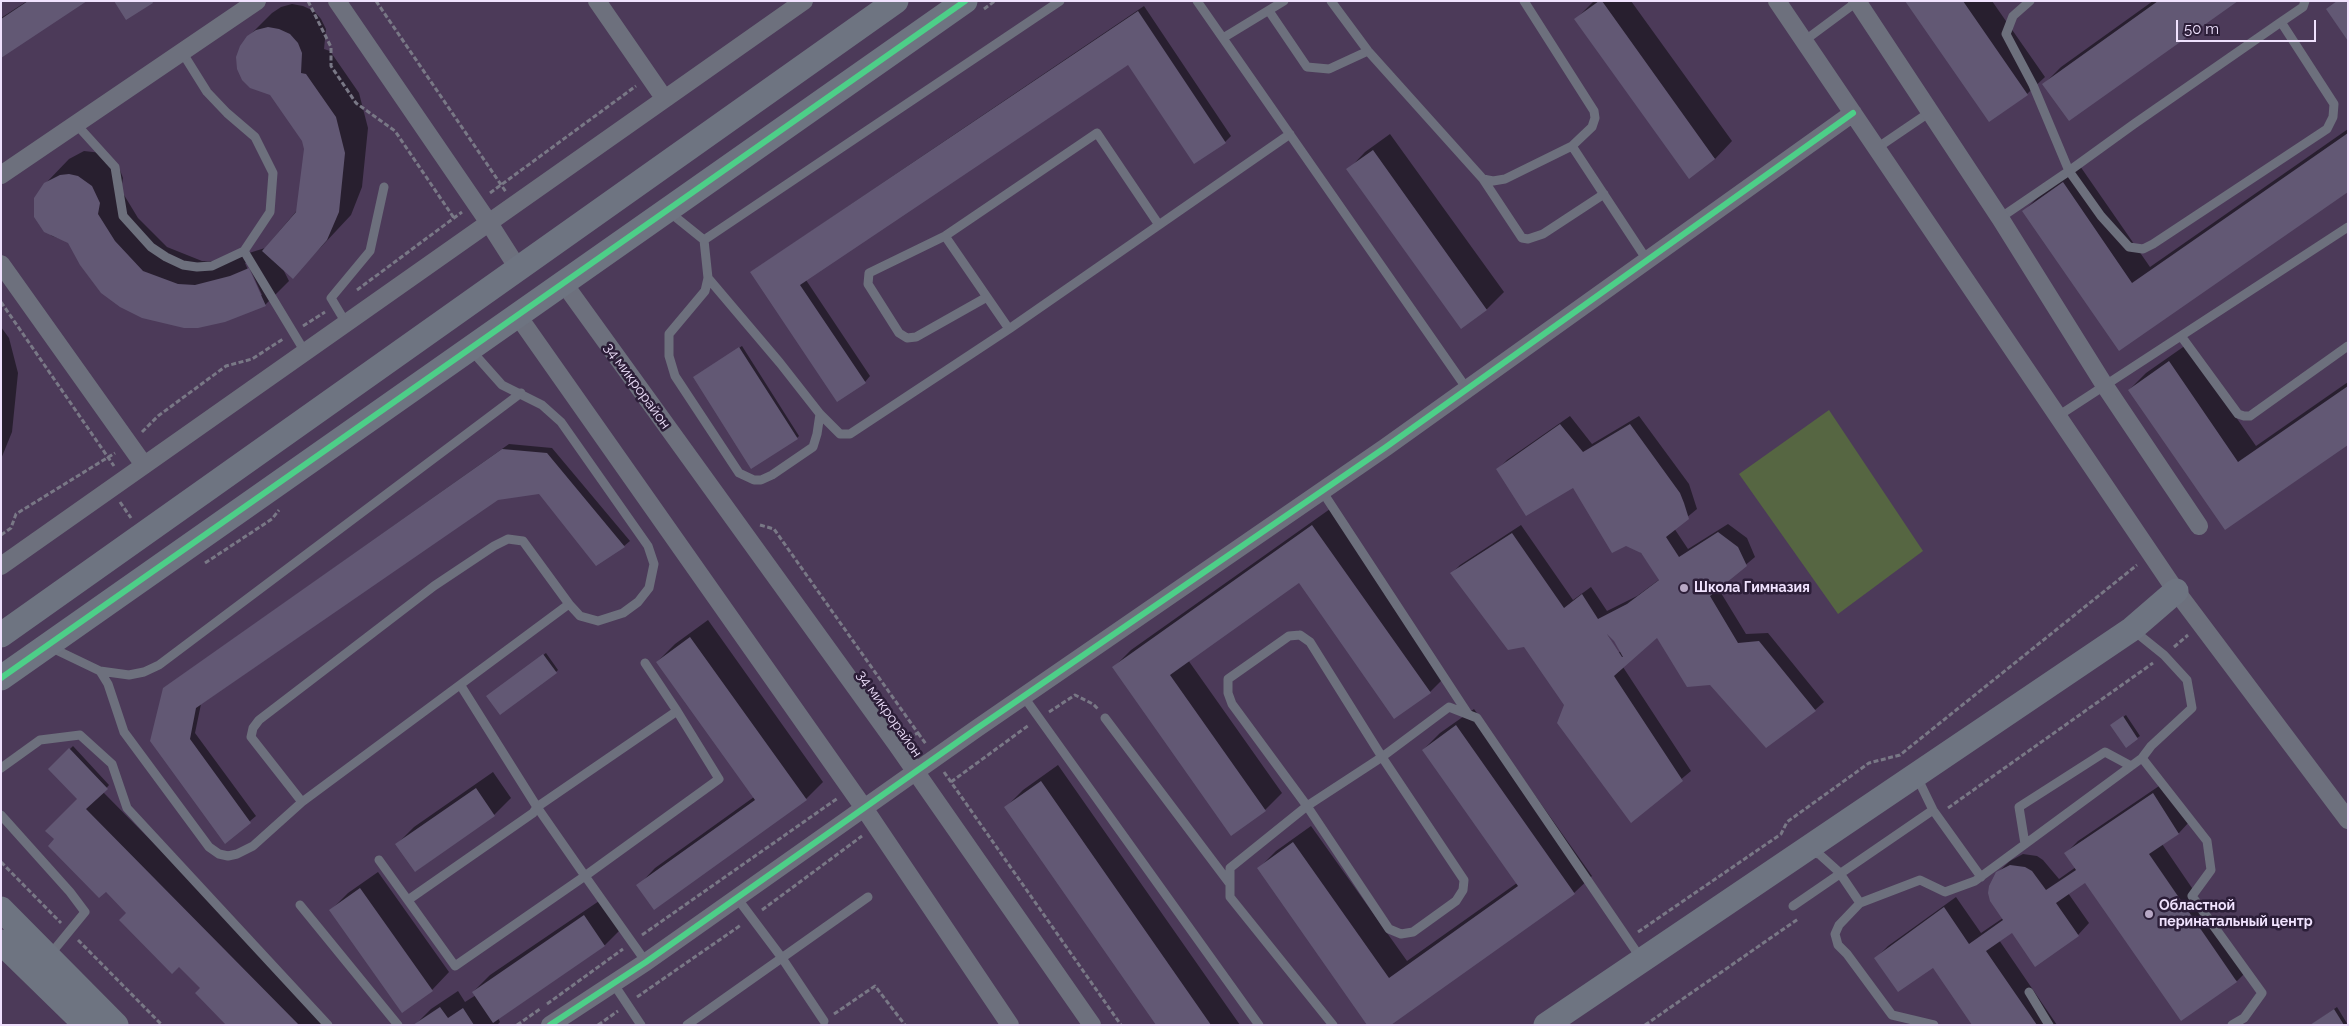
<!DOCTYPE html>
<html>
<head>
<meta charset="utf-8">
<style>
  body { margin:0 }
  #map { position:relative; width:2349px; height:1026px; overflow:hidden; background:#4c3a59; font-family:Raleway,sans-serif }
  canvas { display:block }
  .frame { position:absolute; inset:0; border:2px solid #f0e2fe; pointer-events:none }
  .scale { position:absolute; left:2176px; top:20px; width:140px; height:22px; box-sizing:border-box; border:2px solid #f0e2fe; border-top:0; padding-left:6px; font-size:15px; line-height:18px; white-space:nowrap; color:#f0e2fe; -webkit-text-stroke:4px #2c1e38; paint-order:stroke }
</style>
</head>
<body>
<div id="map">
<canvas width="2349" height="1026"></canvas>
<div class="frame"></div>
<div class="scale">50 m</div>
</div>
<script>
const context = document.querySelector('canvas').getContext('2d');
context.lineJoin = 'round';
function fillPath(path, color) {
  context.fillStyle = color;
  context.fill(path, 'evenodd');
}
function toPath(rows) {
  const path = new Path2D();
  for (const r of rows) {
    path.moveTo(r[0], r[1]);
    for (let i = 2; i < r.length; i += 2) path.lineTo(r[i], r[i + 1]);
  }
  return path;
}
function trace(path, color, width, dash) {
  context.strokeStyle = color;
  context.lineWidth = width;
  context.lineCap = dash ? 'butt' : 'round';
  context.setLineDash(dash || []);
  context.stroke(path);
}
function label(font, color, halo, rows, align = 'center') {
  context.font = font + ' Raleway,sans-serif';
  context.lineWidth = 5;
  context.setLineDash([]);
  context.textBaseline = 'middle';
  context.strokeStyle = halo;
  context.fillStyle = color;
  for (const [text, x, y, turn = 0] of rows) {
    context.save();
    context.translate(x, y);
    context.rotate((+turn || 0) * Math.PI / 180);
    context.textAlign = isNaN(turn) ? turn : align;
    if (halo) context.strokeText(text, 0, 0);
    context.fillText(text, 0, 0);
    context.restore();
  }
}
fillPath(toPath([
  [1829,410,1923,551,1838,614,1739,474]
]), '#566642');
fillPath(toPath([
  [27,1,85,1,1,57,1,18],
  [1594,1,1631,1,1732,141,1715,159,1576,19],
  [1907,1,1992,1,2045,77,2027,94],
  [2153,1,2236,1,2044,84,2061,67],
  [292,4,303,6,314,11,321,19,326,29,324,49,330,51,359,93,368,128,362,187,351,215,293,277,282,267,289,281,265,305,224,321,69,242,52,236,39,224,45,184,69,159,84,151,102,153,109,157,120,170,123,178,121,190,138,218,167,247,202,261,220,262,265,248,299,208,305,149,303,141,248,37,272,13,281,7],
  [247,262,262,295,259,295,245,263],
  [1144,6,1231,136,1225,142,1195,162,1128,63,806,280,870,376,865,382,751,272],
  [2348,129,2348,191,2119,349,2024,211,2041,194,2080,166,2150,267],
  [1390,134,1504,292,1487,309,1461,327,1348,170,1365,152],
  [1,327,9,338,18,373,12,432,1,459],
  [2186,345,2256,446,2348,382,2348,443,2225,528,2129,390,2146,373],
  [742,346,799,436,797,438,697,375],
  [1570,416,1592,444,1639,416,1689,484,1697,509,1674,528,1688,549,1728,524,1747,538,1755,557,1718,588,1746,634,1768,633,1824,702,1815,710,1710,683,1657,636,1623,667,1691,771,1631,821,1565,705,1525,645,1451,574,1460,565,1521,525,1573,600,1591,587,1607,611,1637,596,1660,579,1641,553,1573,486,1498,469,1507,460],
  [1606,632,1615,640,1621,651,1618,653],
  [509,444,552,448,630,541,624,546,539,492,498,499,201,704,195,733,256,816,225,842,164,688],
  [1330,509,1447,675,1430,692,1299,582,1188,660,1282,793,1265,810,1114,667,1131,650],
  [708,620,823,782,806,799,638,886,655,868,754,797,657,662,675,644],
  [546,653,558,670,556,672,487,696],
  [1474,709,1592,876,1574,893,1389,1025,1259,868,1276,851,1311,826,1407,961,1517,883,1423,750,1440,733],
  [2126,715,2140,736,2137,738,2114,723],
  [73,746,109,785,103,792,333,1025,227,1025,202,988,55,840,79,799,50,769],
  [1058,765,1240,1025,1158,1025,1006,807,1023,790],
  [493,772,511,798,494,815,416,871,397,844,414,827],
  [2165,782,2190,821,2179,833,2162,844,2248,970,2237,981,2086,881,2068,893,2089,923,2078,935,2012,932,1999,940,2057,1025,1974,1025,1933,966,1876,958,1888,946,1956,897,1981,933,2003,918,1997,873,2010,861,2023,854,2037,856,2043,860,2059,879,2076,867,2066,853,2078,841],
  [378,872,449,972,432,990,402,1011,331,910,348,893],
  [602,899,622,928,605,945,498,1018,500,1022,497,1025,415,1025,431,1009,458,991,465,1002,476,995,473,992,490,975],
  [2337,1007,2348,1025,2311,1025]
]), '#0007');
fillPath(toPath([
  [28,1,87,1,1,58,1,19],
  [114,1,152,1,153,3,126,20],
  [1599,1,1602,1,1715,159,1689,179,1574,19],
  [1905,1,1963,1,2028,95,1989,122],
  [2158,1,2238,1,2069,121,2042,84],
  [2337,1,2348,1,2348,41,2326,9],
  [1138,11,1226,143,1194,164,1128,65,800,285,866,383,837,402,750,272],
  [268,27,279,29,290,34,298,43,302,53,301,73,306,74,336,117,345,153,339,212,327,240,293,279,262,251,296,212,304,149,302,141,270,95,250,88,242,80,237,69,236,57,240,46,247,36,256,30],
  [2348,133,2348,192,2119,351,2022,211,2063,182,2132,283],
  [1373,150,1487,310,1461,329,1346,169],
  [69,174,78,176,92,186,100,203,98,214,115,241,143,271,178,284,195,285,230,276,249,268,266,306,225,322,198,328,184,328,142,318,120,307,101,293,80,265,68,243,44,232,34,217,34,198,44,183,60,175],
  [739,347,798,439,751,469,693,377],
  [2169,361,2238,462,2348,386,2348,445,2225,530,2128,390],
  [1560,424,1583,452,1630,424,1680,493,1684,503,1689,519,1666,537,1679,557,1718,532,1738,547,1747,566,1710,596,1738,643,1759,641,1816,711,1766,748,1710,685,1687,687,1657,638,1614,676,1683,781,1631,823,1557,723,1564,705,1524,647,1508,650,1450,573,1512,533,1564,608,1582,594,1598,619,1627,604,1659,580,1641,553,1626,546,1612,553,1573,488,1526,516,1496,469],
  [1607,634,1614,641,1623,657,1622,657],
  [502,449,547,453,625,547,596,566,539,494,498,500,196,708,190,739,251,823,225,844,150,741,163,688],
  [1312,525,1431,693,1394,719,1299,583,1170,675,1266,811,1231,836,1112,667],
  [690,637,807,800,654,910,636,885,755,800,656,662],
  [543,654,557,673,500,715,486,696],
  [2123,716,2138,739,2126,748,2110,725],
  [1456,725,1575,894,1391,1025,1367,1025,1257,868,1293,842,1389,978,1518,886,1422,750],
  [69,748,108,789,86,809,299,1025,226,1025,195,993,200,988,179,967,172,974,119,920,126,913,106,892,99,898,48,846,54,839,45,831,77,799,48,769],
  [1041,781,1211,1025,1156,1025,1004,807],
  [476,788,495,816,415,872,395,844],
  [2153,793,2179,834,2149,854,2237,982,2181,1021,2085,883,2056,903,2079,936,2035,967,2012,933,1986,951,2037,1025,1972,1025,1933,968,1898,992,1874,958,1944,907,1969,944,2003,920,1990,901,1988,893,1989,886,1996,872,2010,865,2025,867,2032,871,2046,890,2076,870,2064,853],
  [360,888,433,991,402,1013,329,910],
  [584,915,605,946,493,1023,472,992],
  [440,1007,448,1018,463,1008,474,1025,413,1025],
  [2334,1009,2344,1025,2310,1025]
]), '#625874');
trace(toPath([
  [308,1,331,47,331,66,356,103,395,131,454,218],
  [376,1,506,192],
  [984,9,995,1],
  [490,193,636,86],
  [357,290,462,212],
  [1,302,114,466],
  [303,326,325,312],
  [142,432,158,416,226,366,252,359,283,339],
  [120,502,131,518],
  [760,525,774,529,918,733,911,736],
  [1,535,11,528,16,514,115,453],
  [205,563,272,519,279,510],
  [2174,647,2188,635],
  [1049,712,1075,695,1093,704,1098,709],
  [918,733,926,744],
  [944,772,1121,1025],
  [951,782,1029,725],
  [1948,808,2153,663],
  [1,862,61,923],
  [762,910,862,836],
  [1638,932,1781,834,1787,822,1869,763,1900,755,2137,565],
  [642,935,838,798],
  [78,940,162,1025],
  [637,997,741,925],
  [547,1004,623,949],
  [834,1014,875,986,905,1025],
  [517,1025,540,1009],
  [598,1025,618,1011],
  [1645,1025,1798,919]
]), '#797886', 3, [5, 2.5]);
trace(toPath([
  [1197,1,1467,389],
  [1331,1,1368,51,1483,179,1493,181,1505,179,1572,146,1592,127,1595,118,1594,111,1524,1],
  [1269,11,1307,67,1329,69,1368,51],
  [2281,22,2334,104,2333,117,2327,129,2153,244,2143,249,2129,247,2101,216,2069,171,2134,124,2281,22,2303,7,2305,1],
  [1223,38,1284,1],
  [1804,41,1858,1],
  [182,52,207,92,227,113,255,137,273,173,270,212,244,251,305,352],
  [76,124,115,167,123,216,151,247,166,257,183,265,197,267,212,266,244,251],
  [1572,146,1647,260],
  [1877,148,1930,112],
  [1483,179,1522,238,1528,239,1543,234,1604,194],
  [668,211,704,240,1060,1],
  [2000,218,2069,171,2033,85,2006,34,2013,16,2030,1],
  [945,236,869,273,868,284,899,333,907,338,916,337,987,297],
  [704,240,708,278,705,291,669,334,669,356,675,376,739,473,754,480,761,480,772,475,813,447,817,434,820,414],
  [708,278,780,363,820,414,840,434,850,434,1009,329,1290,134],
  [346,323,331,298,370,251,384,187],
  [1009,329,945,236,1097,133,1159,225],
  [2181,336,2238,414,2244,416,2250,416,2348,346],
  [470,349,502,385,542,405,561,422,648,546,654,564,649,588,638,602,623,613,598,621,580,616,569,604],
  [2058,416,2348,227],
  [1322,491,1468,714],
  [508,539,523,541,569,604,302,802,251,737,253,728,259,720,434,586,494,546,508,539],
  [1300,635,1310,642,1382,757,1464,880,1463,890,1456,901,1413,932,1401,934,1389,929,1307,806,1232,704,1228,693,1228,679,1289,636,1300,635],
  [50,647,100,671,108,684,124,732,209,847,219,854,228,856,237,854,253,846,302,802],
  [100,671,129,675,144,672,159,665,521,393],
  [461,686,537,807,585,876,719,779,677,711,645,663],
  [1024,697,1259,1025],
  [1105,718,1230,884],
  [2142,758,2207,841,2211,870,2192,896,2262,993,2244,1018,2232,1025],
  [1,768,40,740,80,735,112,764,127,808,328,1025],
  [1917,777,1933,810,1981,877],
  [1,815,70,892,85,912,49,956],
  [2025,844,2019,807,2105,752,2131,766],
  [1809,852,1819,854,1839,872,1860,903,1920,880,1945,892,1975,881,2142,758,2151,746,2192,708,2187,680,2164,655,2133,630],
  [379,860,455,966,585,876,646,962],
  [737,898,782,958,824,1021],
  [408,900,533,813,537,807,677,711],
  [1860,903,1839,925,1835,934,1838,945,1847,954,1892,1015,1934,1025],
  [300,905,398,1025],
  [1793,906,1933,810],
  [613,983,641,1025],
  [2029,992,2049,1025],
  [687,1025,868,897],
  [1333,1025,1230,897,1230,868,1307,806,1382,757,1449,707,1477,718,1642,960]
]), '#6d707d', 9);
trace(toPath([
  [337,1,489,223,519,270],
  [597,1,664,98],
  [1777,1,2176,591,2348,820],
  [1857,1,2000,218,2105,386,2199,526],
  [1,175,257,1],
  [1,264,144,465],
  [565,285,897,745,1092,1025],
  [518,316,864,808,1010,1025],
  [1,566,804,1],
  [550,1025,646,962,976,729,1386,447,1853,113]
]), '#6d707d', 18);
trace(toPath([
  [1,635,896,1],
  [1,678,965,1],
  [1,909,116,1025],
  [1,942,86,1025],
  [1546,1025,2132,629,2176,591]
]), '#6e7481', 25);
trace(toPath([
  [1,678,965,1],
  [550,1025,646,962,976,729,1386,447,1853,113]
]), '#4dcf88', 6);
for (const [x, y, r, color] of [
  [1684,588,5,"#b7a7c4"],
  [2149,914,5,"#b7a7c4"]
]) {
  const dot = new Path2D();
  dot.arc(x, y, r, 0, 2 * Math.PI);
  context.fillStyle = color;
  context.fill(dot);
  trace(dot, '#2c1e38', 2);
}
label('14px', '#f0e2fe', '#2c1e38', [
  ["34 микрорайон",637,386,54],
  ["34 микрорайон",889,714,55]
]);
label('bold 14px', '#f0e2fe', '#2c1e38', [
  ["Школа Гимназия",1694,588],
  ["Областной",2159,906],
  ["перинатальный центр",2159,922]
], 'left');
</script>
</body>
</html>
